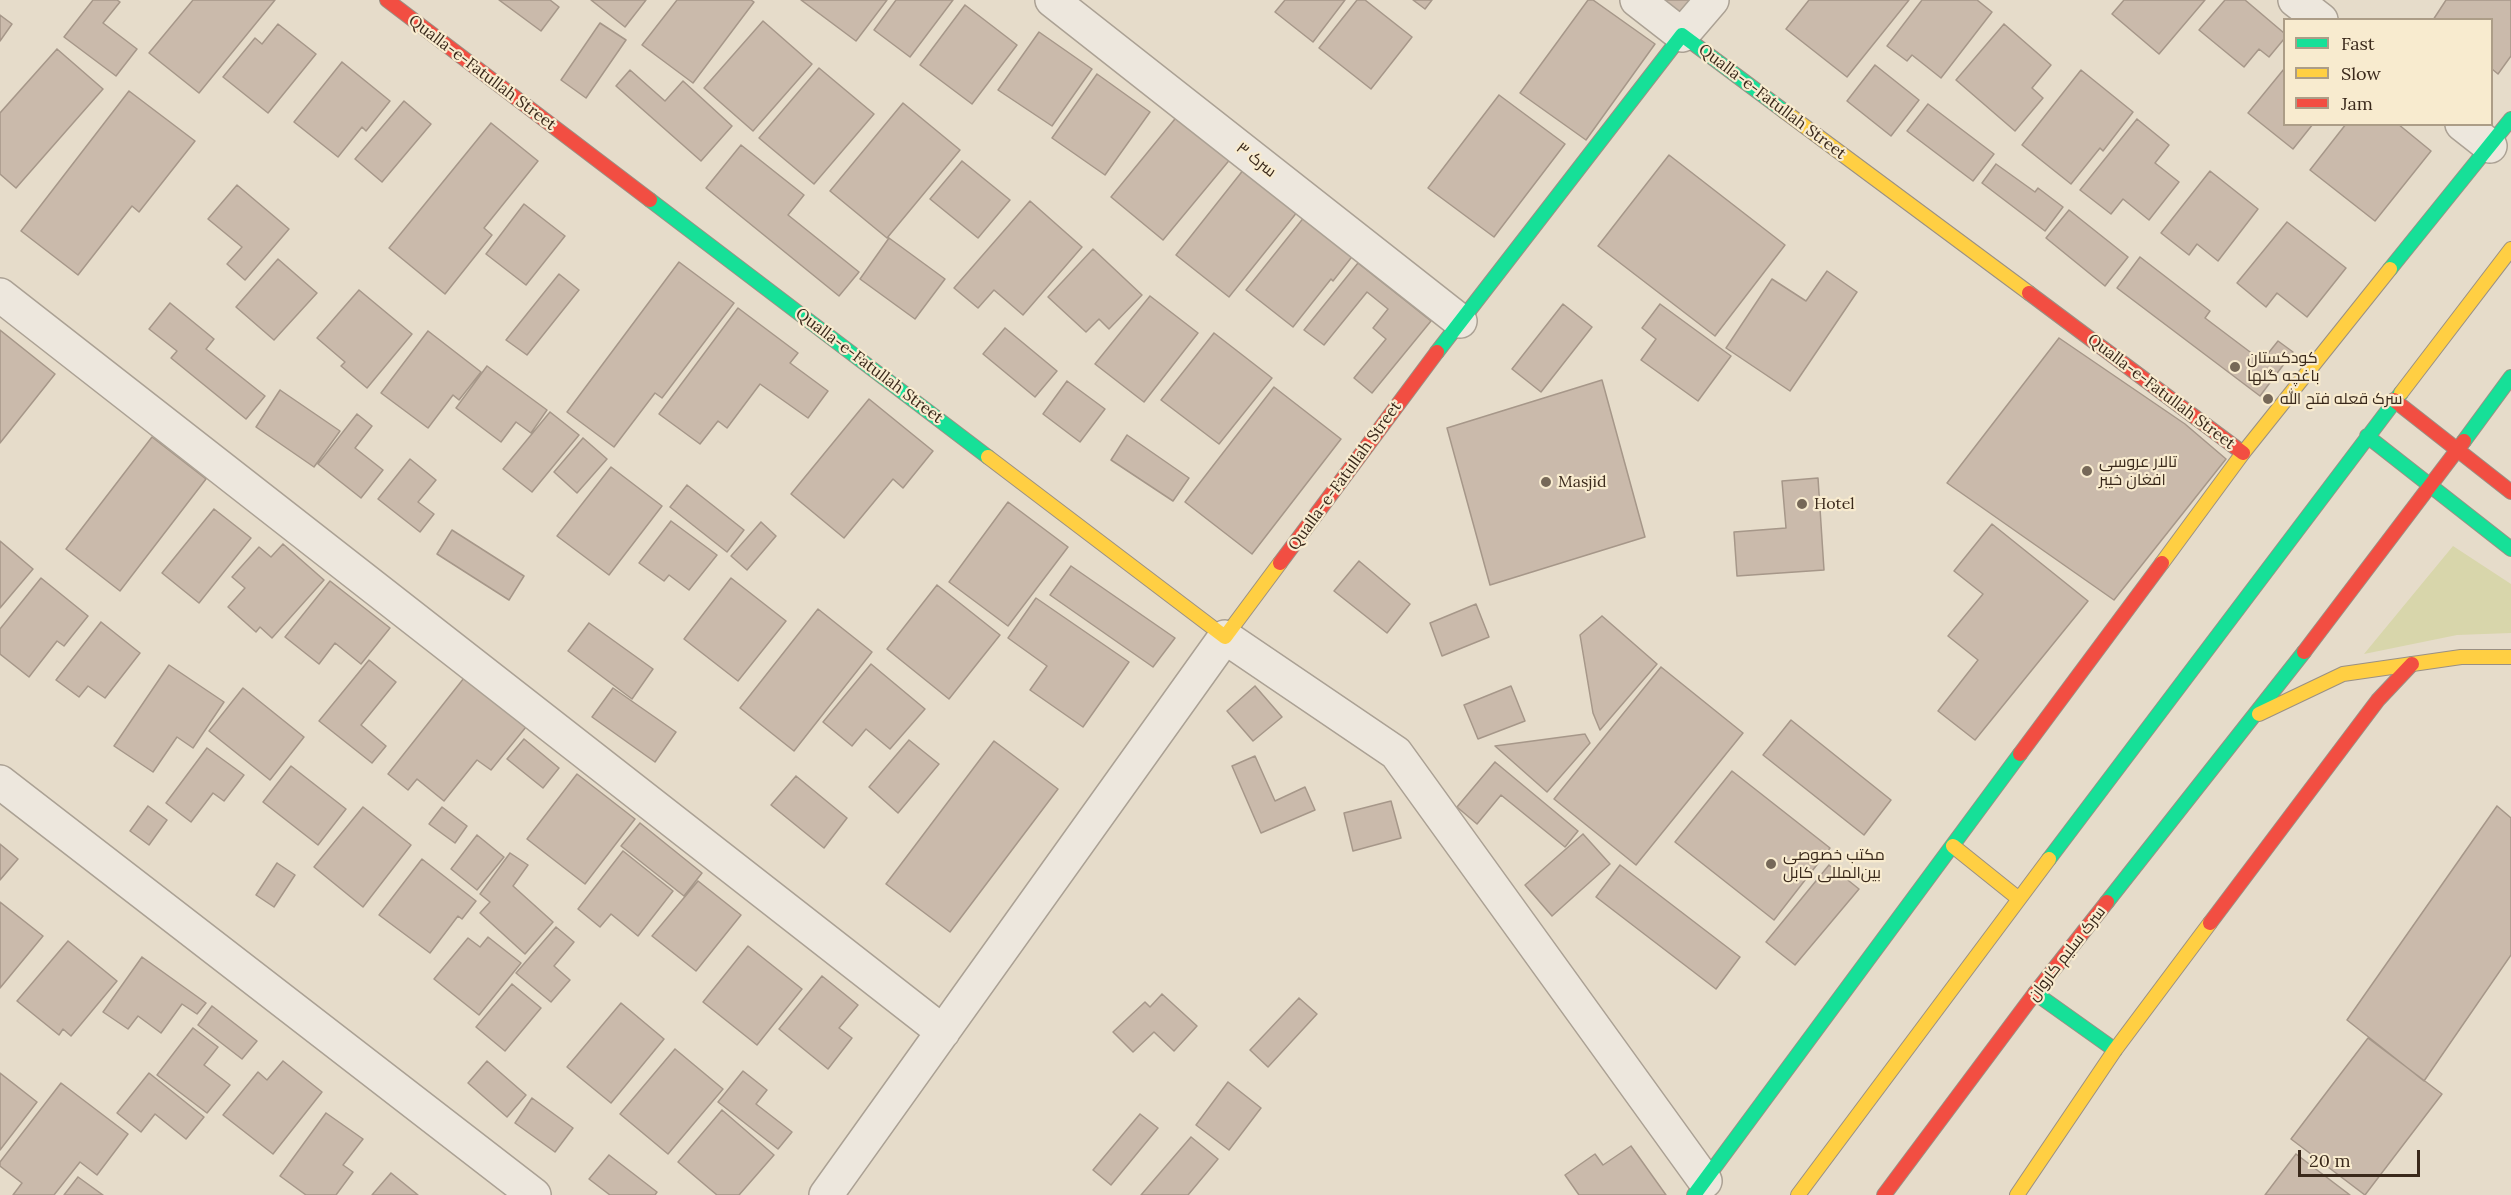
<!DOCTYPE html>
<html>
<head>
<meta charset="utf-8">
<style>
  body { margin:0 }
  #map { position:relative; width:2511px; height:1195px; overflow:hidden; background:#e6dcca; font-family:Lora,serif }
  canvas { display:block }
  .legend { position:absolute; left:2283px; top:18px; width:210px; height:108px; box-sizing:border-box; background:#f8ebcf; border:2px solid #ac9d87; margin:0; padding:8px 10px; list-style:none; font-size:18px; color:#3a291b }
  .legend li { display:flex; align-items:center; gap:12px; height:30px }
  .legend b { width:30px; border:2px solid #ac9d87 }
  .scale { position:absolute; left:2298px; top:1150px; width:122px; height:27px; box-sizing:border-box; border:3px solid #3a291b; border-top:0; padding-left:8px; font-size:18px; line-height:21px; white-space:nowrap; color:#3a291b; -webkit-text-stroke:4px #f8ebcf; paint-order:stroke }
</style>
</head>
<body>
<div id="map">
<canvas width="2511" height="1195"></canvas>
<ul class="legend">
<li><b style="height:8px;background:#16e098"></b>Fast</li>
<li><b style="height:8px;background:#ffcf43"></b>Slow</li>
<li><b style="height:8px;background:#f24e42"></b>Jam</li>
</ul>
<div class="scale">20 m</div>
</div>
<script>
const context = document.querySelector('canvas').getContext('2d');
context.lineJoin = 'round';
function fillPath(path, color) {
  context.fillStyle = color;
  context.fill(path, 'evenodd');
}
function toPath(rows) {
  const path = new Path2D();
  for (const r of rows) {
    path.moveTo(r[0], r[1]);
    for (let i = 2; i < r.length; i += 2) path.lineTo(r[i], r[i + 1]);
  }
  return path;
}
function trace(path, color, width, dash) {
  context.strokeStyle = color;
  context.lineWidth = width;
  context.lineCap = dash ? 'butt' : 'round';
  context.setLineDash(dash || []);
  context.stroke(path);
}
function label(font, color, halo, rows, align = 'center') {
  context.font = font + ' Lora,Cairo,serif';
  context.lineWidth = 4.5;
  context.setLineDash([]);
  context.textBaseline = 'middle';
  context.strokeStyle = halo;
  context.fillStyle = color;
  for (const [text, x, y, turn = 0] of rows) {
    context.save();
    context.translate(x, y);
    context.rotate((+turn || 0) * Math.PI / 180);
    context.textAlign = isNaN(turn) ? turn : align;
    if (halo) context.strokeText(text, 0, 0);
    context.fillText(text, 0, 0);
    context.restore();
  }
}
fillPath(toPath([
  [2453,546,2511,584,2511,633,2457,635,2364,654]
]), '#d8d6ab');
const building = toPath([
  [93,0,117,0,120,2,103,23,137,49,116,76,64,37,93,0],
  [193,0,275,0,199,93,149,53,193,0],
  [499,0,550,0,559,7,541,31,499,0],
  [591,0,646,0,625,27,591,0],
  [677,0,751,0,754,2,693,83,642,45,677,0],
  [801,0,887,0,856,41,801,0],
  [896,0,953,0,910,57,874,30,896,0],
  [1285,0,1345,0,1313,42,1275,12,1285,0],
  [1357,0,1365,0,1412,37,1371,89,1319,48,1357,0],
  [1413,0,1432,0,1425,9,1413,0],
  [1588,0,1593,0,1655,44,1586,140,1520,93,1588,0],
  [1660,0,1689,0,1682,35,1660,0],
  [1809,0,1909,0,1847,77,1786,29,1809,0],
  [1922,0,1977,0,1992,12,1941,78,1912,55,1907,61,1887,46,1922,0],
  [2124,0,2205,0,2159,54,2112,14,2124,0],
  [2225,0,2245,0,2284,33,2284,39,2269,57,2259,49,2244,67,2199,30,2225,0],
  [2446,0,2511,0,2511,56,2498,74,2492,69,2492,20,2433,20,2446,0],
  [965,5,1017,45,972,104,920,65,965,5],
  [0,15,12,24,0,41,0,15],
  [763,21,812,64,753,131,704,88,763,21],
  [600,23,626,40,586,98,561,80,600,23],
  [278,24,316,54,268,113,223,77,255,38,262,44,278,24],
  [2004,24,2051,65,2032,88,2043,98,2015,131,1956,80,2004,24],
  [1039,32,1092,69,1052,126,998,90,1039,32],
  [57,49,103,89,16,188,0,174,0,113,57,49],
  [342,62,390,101,366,131,362,127,338,157,294,122,342,62],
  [1875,65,1919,100,1891,136,1847,101,1875,65],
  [819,68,874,114,814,184,759,138,819,68],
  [2284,69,2284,124,2313,124,2293,149,2248,113,2284,69],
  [630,70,665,101,683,81,732,126,701,161,616,86,630,70],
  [2081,70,2133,112,2103,151,2100,148,2071,184,2022,145,2081,70],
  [1097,74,1150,112,1105,175,1052,138,1097,74],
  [129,91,195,141,139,212,132,206,78,275,21,231,129,91],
  [1499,95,1565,144,1494,237,1428,188,1499,95],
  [404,101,431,124,382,182,355,159,404,101],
  [903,103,960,150,887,238,830,191,903,103],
  [1928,104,1994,154,1973,181,1907,131,1928,104],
  [1179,114,1232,157,1163,240,1111,197,1179,114],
  [2137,119,2169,145,2155,163,2179,182,2149,220,2123,199,2111,214,2080,190,2137,119],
  [491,123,538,161,484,228,492,235,445,294,389,248,491,123],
  [2346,124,2398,124,2431,151,2375,221,2310,170,2346,124],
  [741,145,804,195,788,215,859,272,839,296,706,188,741,145],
  [1669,155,1785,245,1715,336,1598,246,1669,155],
  [962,161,1010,200,978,238,930,199,962,161],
  [1248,164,1302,206,1229,297,1176,255,1248,164],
  [1996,164,2035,192,2038,188,2063,207,2045,231,1982,183,1996,164],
  [2210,171,2258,209,2218,261,2197,244,2189,255,2161,233,2210,171],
  [237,185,289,229,245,280,227,264,242,247,208,219,237,185],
  [1030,201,1082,247,1023,315,994,290,978,308,954,288,1030,201],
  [524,204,565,236,526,285,486,254,524,204],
  [2069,210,2128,257,2105,286,2046,238,2069,210],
  [1309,211,1358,249,1333,281,1331,279,1293,327,1246,290,1309,211],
  [2287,222,2346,268,2307,317,2277,293,2266,307,2237,283,2287,222],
  [889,238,945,279,915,319,860,279,889,238],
  [1093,249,1142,295,1109,329,1099,319,1086,332,1048,297,1093,249],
  [2140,257,2210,311,2205,318,2262,361,2278,341,2293,352,2260,396,2117,288,2140,257],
  [278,259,317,293,274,340,236,307,278,259],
  [679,262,734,303,662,398,655,393,614,447,567,412,679,262],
  [1358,263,1431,321,1372,393,1354,378,1386,339,1373,328,1388,309,1367,292,1324,345,1304,330,1358,263],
  [1827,271,1857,292,1790,391,1726,348,1772,279,1806,301,1827,271],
  [559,274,579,290,527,355,506,340,559,274],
  [359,290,412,334,367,388,341,366,345,362,317,338,359,290],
  [1150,296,1198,333,1144,402,1095,364,1150,296],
  [170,303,214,339,206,349,265,396,246,419,171,358,177,351,149,329,170,303],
  [1563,304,1592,327,1541,392,1512,369,1563,304],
  [1660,304,1731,356,1698,401,1641,360,1656,339,1642,328,1660,304],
  [738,308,798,353,790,363,828,391,808,418,760,384,727,428,718,421,700,444,659,414,738,308],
  [1005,328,1057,371,1035,397,983,354,1005,328],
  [0,330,55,374,0,443,0,330],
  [428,331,481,372,459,400,453,395,428,428,381,393,428,331],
  [1214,333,1272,378,1219,444,1161,400,1214,333],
  [2059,338,2185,424,2226,459,2114,600,1947,483,2059,338],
  [487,366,547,410,531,433,516,422,501,442,456,408,487,366],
  [1602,380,1645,537,1490,585,1447,428,1602,380],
  [1067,381,1105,409,1080,442,1043,414,1067,381],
  [1274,387,1341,439,1252,554,1185,502,1274,387],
  [280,390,340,431,314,467,256,427,280,390],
  [869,399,933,451,903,488,893,479,844,538,791,494,869,399],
  [550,412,579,435,532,492,503,469,550,412],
  [357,414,372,426,355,448,383,470,361,498,318,464,357,414],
  [1127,435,1189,478,1173,501,1111,460,1127,435],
  [152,437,206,479,120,591,66,549,152,437],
  [583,438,607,459,577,493,554,472,583,438],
  [410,459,436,480,418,502,434,514,420,532,378,499,410,459],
  [611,467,662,506,609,575,557,536,611,467],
  [1818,478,1824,570,1737,576,1734,532,1786,528,1782,481,1818,478],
  [687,485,744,530,727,552,670,507,687,485],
  [1008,502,1068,547,1008,626,949,582,1008,502],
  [214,509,251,538,199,603,162,573,214,509],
  [671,521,717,555,689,590,669,575,664,581,639,563,671,521],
  [761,522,776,536,747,570,731,556,761,522],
  [1992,524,2088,601,1975,740,1938,711,1978,660,1948,636,1983,594,1954,571,1992,524],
  [452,530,524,576,509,600,437,554,452,530],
  [0,541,33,569,0,608,0,541],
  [283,544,324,580,272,638,260,627,256,632,228,607,245,588,232,577,259,547,271,557,283,544],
  [1359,561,1410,604,1387,633,1334,591,1359,561],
  [1071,566,1175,638,1153,667,1050,595,1071,566],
  [41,578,88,616,64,646,57,641,29,677,0,654,0,629,41,578],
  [731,578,786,621,738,681,684,639,731,578],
  [330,581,390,628,361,664,335,643,319,664,285,637,330,581],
  [937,585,1000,635,949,699,887,649,937,585],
  [1036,598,1129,662,1083,727,1030,690,1047,666,1008,638,1036,598],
  [1476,604,1489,637,1442,656,1430,623,1476,604],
  [818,609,872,652,794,751,740,708,818,609],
  [1602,616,1657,664,1600,730,1593,713,1580,635,1602,616],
  [101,622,140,653,105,698,88,686,79,697,56,680,101,622],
  [589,623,653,669,632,699,568,651,589,623],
  [369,660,396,682,361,725,386,746,372,763,319,721,369,660],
  [871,664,925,709,890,749,866,729,852,746,823,722,871,664],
  [169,665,224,702,193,748,177,737,153,772,114,746,169,665],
  [1661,667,1743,733,1636,865,1554,799,1661,667],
  [464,678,526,727,491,770,477,760,444,801,417,779,408,790,388,774,464,678],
  [1255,686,1282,717,1253,741,1227,711,1255,686],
  [1511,686,1525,721,1478,739,1464,705,1511,686],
  [243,688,304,737,270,780,209,731,243,688],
  [613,688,676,732,655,762,592,717,613,688],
  [1791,720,1891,800,1864,835,1763,755,1791,720],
  [1585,734,1590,743,1547,792,1495,746,1585,734],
  [524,739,559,768,543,788,507,759,524,739],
  [909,740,939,764,898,813,869,787,909,740],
  [994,741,1058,789,950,932,886,884,994,741],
  [207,748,244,775,224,801,213,793,191,822,166,803,207,748],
  [1255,756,1275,801,1305,787,1315,810,1261,833,1232,766,1255,756],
  [1495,762,1578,831,1565,847,1501,795,1477,824,1457,807,1495,762],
  [291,766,346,809,318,845,263,802,291,766],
  [1732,771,1830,848,1774,920,1675,842,1732,771],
  [577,774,635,819,585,884,527,839,577,774],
  [796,776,847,818,824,848,771,805,796,776],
  [1391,801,1401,838,1353,851,1344,813,1391,801],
  [148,806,167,820,149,845,130,831,148,806],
  [2497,806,2511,818,2511,955,2424,1081,2347,1020,2497,806],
  [363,807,411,845,363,907,314,867,363,807],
  [442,807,467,826,455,843,429,824,442,807],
  [640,823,702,873,684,896,621,846,640,823],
  [1583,834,1610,864,1552,916,1525,885,1583,834],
  [477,835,504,857,477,890,451,869,477,835],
  [0,844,18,859,0,880,0,844],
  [623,851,673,891,638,936,611,914,600,927,578,909,623,851],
  [510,853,528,865,513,886,553,922,525,954,480,913,490,902,480,894,510,853],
  [422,859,476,901,462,919,458,916,430,953,379,915,422,859],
  [277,863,295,875,274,907,256,895,277,863],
  [1620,865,1740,957,1716,989,1596,897,1620,865],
  [1829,865,1859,889,1795,965,1766,942,1829,865],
  [698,881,741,915,696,971,652,936,698,881],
  [0,902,43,936,0,988,0,902],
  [556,927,574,942,554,966,570,980,551,1002,516,973,556,927],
  [488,937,521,963,479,1015,434,979,468,938,480,947,488,937],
  [68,941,117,981,71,1036,63,1029,59,1035,17,1001,68,941],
  [748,946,802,989,757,1045,703,1002,748,946],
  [142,957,206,1003,197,1014,182,1004,161,1033,138,1016,128,1029,103,1012,142,957],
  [822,976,858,1005,839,1028,852,1038,828,1069,779,1029,822,976],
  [512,984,541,1008,505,1051,476,1027,512,984],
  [1162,994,1197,1026,1174,1051,1154,1032,1133,1052,1113,1032,1145,1002,1150,1007,1162,994],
  [1299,998,1317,1014,1268,1067,1250,1050,1299,998],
  [621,1003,664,1039,611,1103,567,1067,621,1003],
  [212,1006,257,1041,242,1059,198,1025,212,1006],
  [193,1028,218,1047,204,1065,230,1085,207,1113,157,1075,193,1028],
  [2368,1038,2442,1094,2365,1195,2291,1139,2368,1038],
  [675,1049,723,1089,668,1154,620,1114,675,1049],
  [283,1061,322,1092,273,1154,223,1115,258,1072,267,1080,283,1061],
  [487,1061,526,1095,507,1117,468,1083,487,1061],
  [743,1071,767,1090,756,1104,792,1132,778,1149,718,1102,743,1071],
  [0,1073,37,1102,0,1150,0,1073],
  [149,1073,204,1117,186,1139,155,1114,141,1132,117,1113,149,1073],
  [1228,1082,1261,1108,1229,1150,1196,1125,1228,1082],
  [61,1083,128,1134,97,1175,80,1162,54,1195,13,1195,22,1183,0,1166,0,1162,61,1083],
  [532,1098,573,1128,555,1152,515,1123,532,1098],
  [722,1110,774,1155,739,1195,717,1195,678,1162,722,1110],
  [326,1113,363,1139,343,1165,353,1172,336,1195,306,1195,280,1176,326,1113],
  [1140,1114,1158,1128,1111,1185,1093,1170,1140,1114],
  [1191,1137,1218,1159,1188,1195,1141,1195,1191,1137],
  [1631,1146,1666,1195,1579,1195,1565,1175,1595,1154,1603,1165,1631,1146],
  [2296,1154,2350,1195,2265,1195,2296,1154],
  [609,1155,657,1192,655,1195,610,1195,589,1179,609,1155],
  [391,1173,418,1195,372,1195,391,1173],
  [78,1177,103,1195,64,1195,78,1177]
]);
fillPath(building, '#cabaab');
trace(building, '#a69789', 1.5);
const street = toPath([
  [1052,0,1460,321],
  [1637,0,1682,35,1712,0],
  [2295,0,2321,20],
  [2462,124,2490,146],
  [0,295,943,1032],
  [0,782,534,1195],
  [826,1195,1225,637,1396,753,1705,1181]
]);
const fast = toPath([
  [650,200,988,457],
  [2390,269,2511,119],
  [1437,352,1682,35,1784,111],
  [2367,436,2511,549],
  [2464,441,2511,377],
  [2049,859,2401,393],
  [2107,902,2304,652],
  [2035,993,2115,1050],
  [1694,1195,2020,754]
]);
const slow = toPath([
  [1784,111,2029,293],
  [2401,393,2511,249],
  [988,457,1225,637,1280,563],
  [2162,563,2243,453,2390,269],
  [2259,714,2343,674,2461,657,2511,657],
  [1953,846,2019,899],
  [1798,1195,2049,859],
  [2017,1195,2115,1050,2210,923]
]);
const jam = toPath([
  [387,0,650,200],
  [2029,293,2243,453],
  [2394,400,2511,492],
  [1280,563,1437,352],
  [2304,652,2464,441],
  [2020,754,2162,563],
  [2210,923,2378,700,2412,664],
  [1884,1195,2035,993,2107,902]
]);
trace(street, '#aba194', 36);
trace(fast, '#9a9084', 16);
trace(slow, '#9a9084', 16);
trace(jam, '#9a9084', 16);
trace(street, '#ede7dd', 33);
trace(fast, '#16e098', 14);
trace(slow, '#ffcf43', 14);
trace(jam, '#f24e42', 14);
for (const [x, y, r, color] of [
  [2235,367,6,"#766858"],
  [2268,399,6,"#766858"],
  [2087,471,6,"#766858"],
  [1546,482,6,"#766858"],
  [1802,504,6,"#766858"],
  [1771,864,6,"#766858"]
]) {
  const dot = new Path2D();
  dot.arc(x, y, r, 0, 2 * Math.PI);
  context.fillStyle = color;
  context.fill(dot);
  trace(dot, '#f8ebcf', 2);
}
label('16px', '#3a291b', '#f8ebcf', [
  ["Qualla-e-Fatullah Street",482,73,37],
  ["Qualla-e-Fatullah Street",1772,102,37],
  ["سرک ۳",1256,160,38],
  ["Qualla-e-Fatullah Street",869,366,37],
  ["Qualla-e-Fatullah Street",2161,392,37],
  ["Qualla-e-Fatullah Street",1345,476,-54],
  ["سرک سلیم کاروان",2067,954,-52]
]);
label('16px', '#3a291b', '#f8ebcf', [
  ["کودکستان",2247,358],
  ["باغچه گلها",2247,376],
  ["سرک قعله فتح الله",2280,399],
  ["تالار عروسی",2099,462],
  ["افغان خیبر",2099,480],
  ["Masjid",1558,482],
  ["Hotel",1814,504],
  ["مکتب خصوصی",1783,855],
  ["بین‌المللی کابل",1783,873]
], 'left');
</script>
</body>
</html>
